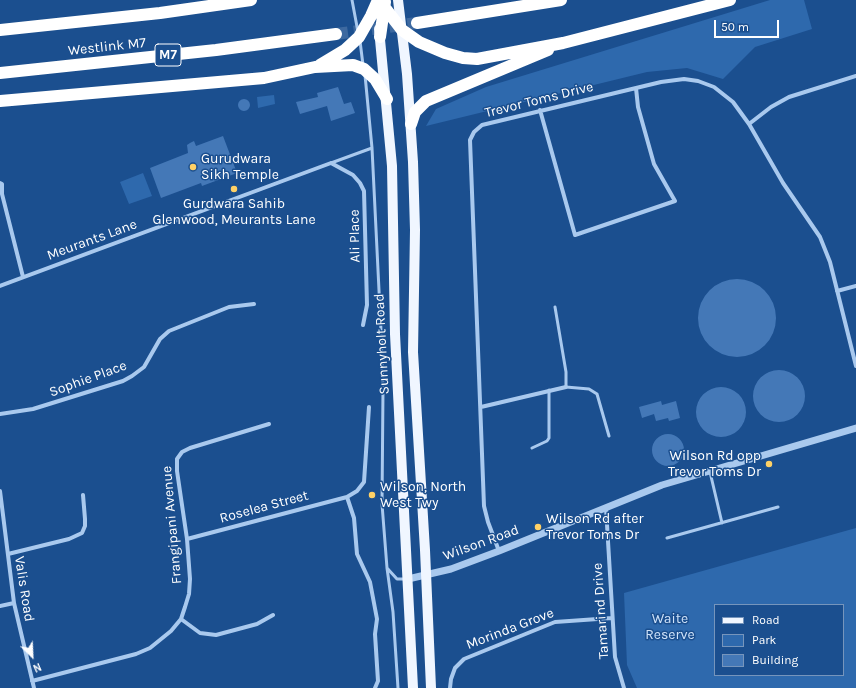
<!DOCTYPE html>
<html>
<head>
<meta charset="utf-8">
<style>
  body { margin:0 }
  #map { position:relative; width:856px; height:688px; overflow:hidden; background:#1b4f8f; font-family:Karla,sans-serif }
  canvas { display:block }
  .legend { position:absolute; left:714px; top:604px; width:130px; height:72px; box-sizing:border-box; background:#1b4f8f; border:1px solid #7695bc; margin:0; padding:5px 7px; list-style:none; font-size:12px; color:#fff }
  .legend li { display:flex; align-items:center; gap:8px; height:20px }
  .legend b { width:20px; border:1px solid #7695bc }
  .north { position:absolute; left:12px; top:636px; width:40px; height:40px; -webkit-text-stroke:3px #1b4f8f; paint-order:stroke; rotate:156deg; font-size:11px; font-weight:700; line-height:16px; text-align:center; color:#fff }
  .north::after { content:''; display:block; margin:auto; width:14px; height:18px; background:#fff; clip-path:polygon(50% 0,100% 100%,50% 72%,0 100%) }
  .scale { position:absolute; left:714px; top:20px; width:65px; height:18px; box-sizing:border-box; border:2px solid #fff; border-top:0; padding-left:5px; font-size:12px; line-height:14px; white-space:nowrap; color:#fff; -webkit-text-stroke:3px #1b4f8f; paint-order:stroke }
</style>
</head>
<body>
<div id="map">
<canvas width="856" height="688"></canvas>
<ul class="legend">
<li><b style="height:5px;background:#f0f6ff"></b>Road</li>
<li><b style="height:11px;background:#2e69ad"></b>Park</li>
<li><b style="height:11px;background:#4478b7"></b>Building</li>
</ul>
<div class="north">N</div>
<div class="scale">50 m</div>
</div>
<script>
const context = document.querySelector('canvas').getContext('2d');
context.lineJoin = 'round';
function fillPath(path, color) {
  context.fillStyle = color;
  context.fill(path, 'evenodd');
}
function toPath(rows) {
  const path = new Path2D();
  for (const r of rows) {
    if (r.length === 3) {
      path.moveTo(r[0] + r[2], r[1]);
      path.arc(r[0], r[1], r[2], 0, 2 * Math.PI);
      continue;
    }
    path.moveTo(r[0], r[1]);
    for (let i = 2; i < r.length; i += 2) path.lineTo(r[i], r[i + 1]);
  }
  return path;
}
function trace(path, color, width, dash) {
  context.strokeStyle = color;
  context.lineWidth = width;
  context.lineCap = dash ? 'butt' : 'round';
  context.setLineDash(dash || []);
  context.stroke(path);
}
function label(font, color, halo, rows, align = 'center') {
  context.font = font + ' Karla,sans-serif';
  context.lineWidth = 3;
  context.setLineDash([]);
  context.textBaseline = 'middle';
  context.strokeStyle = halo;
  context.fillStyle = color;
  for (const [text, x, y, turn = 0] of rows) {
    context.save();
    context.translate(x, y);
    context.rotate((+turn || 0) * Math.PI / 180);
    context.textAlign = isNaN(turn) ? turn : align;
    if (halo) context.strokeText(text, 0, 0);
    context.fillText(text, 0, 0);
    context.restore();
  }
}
fillPath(toPath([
  [770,0,804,0,812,29,755,47,723,79,687,68,647,72,426,126,436,109,486,87],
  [274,95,275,104,258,108,257,97],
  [143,173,152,196,129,204,120,182],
  [856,528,856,688,637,688,627,665,624,593],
  [715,605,843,605,843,675,715,675]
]), '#2e69ad');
fillPath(toPath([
  [338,87,344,104,351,102,355,113,331,121,327,106,300,114,296,102,318,97,317,93],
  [244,105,6],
  [223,136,237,173,202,186,201,183,161,198,150,168,188,153,187,145,190,143,194,141,196,146],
  [737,318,39],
  [779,396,26],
  [721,412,25],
  [661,401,662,405,676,401,680,418,669,421,668,418,656,421,654,414,642,418,639,407],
  [668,450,16]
]), '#4478b7');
trace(toPath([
  [336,34,417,23]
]), '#3d69a0', 12, [12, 6]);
trace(toPath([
  [352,0,358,32],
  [360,41,363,65],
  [365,75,372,148,381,331,383,390,382,504,387,568,393,612,398,688],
  [331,163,372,148],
  [555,307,566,372,566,387,589,389,597,394,609,436],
  [532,448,547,441,549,438,549,390],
  [710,472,722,523],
  [667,538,778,507],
  [387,568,397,579,406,579]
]), '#a9c9ee', 3);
trace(toPath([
  [540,110,575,235,675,201,654,164,638,107,636,88],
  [749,124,771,107,789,97,856,76],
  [0,183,2,184,2,194,23,277],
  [0,286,331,163,353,175,360,183,364,191,367,305,363,325],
  [837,291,856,286],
  [481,407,566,387],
  [0,414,33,409,123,381,132,376,144,367,160,339,169,331,229,307,254,304],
  [0,491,14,603,34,688],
  [347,497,354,518,357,554,370,582,377,619,375,634,378,681,375,688],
  [606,508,615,657,624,688],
  [187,539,347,497,357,491,364,482,369,407],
  [499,551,488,522,484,506,470,140,474,132,482,125,661,82,684,79,698,81,714,87,733,102,749,124,783,183,820,237,830,262,856,366],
  [8,554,69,539,82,533,85,526,85,519,83,495],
  [0,606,14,603],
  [181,619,200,633,216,635,257,624,273,615],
  [32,681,136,654,150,648,171,631,181,619,185,607,189,594,190,579,187,539,177,471,177,459,182,452,190,448,269,424],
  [450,688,451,679,455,668,464,659,555,622,612,618]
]), '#a9c9ee', 4);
trace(toPath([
  [408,579,451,569,499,551,662,485,856,428]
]), '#a9c9ee', 7);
trace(toPath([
  [398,0,407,74,413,162,415,230,413,352,425,550,431,688],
  [379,29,392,166,395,334,413,688]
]), '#f0f6ff', 10);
trace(toPath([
  [379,0,402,30,419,42,445,53,463,58,477,59,563,43,730,0],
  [417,23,561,0],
  [0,30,160,13,251,0],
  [380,37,385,2],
  [320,65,345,50,359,37,371,16,378,0],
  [0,73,216,50,336,34],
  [0,101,264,78,315,67,353,65,364,69,375,79,387,99],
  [411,124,415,112,426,101,548,50]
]), '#fff', 12);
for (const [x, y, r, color] of [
  [193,167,4,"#ffd166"],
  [234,189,4,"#ffd166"],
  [769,464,4,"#ffd166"],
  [372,495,4,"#ffd166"],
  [538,527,4,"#ffd166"]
]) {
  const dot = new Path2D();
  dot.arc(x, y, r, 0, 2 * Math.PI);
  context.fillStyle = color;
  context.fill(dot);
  trace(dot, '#1b4f8f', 1.5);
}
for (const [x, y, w] of [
  [168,55,26]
]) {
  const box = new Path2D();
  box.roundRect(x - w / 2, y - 11, w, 22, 3);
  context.fillStyle = '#1b4f8f';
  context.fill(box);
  trace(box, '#fff', 1);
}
label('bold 13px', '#fff', null, [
  ["M7",168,55]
]);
label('14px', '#fff', '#1b4f8f', [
  ["Westlink M7",107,47,-6],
  ["Trevor Toms Drive",539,100,-14],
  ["Ali Place",355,236,-91],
  ["Meurants Lane",92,240,-20],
  ["Sunnyholt Road",382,344,-93],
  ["Sophie Place",88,379,-20],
  ["Roselea Street",264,507,-15],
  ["Frangipani Avenue",172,525,-95],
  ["Wilson Road",481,543,-20],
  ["Valis Road",24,589,81],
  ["Tamarind Drive",601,611,-94],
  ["Morinda Grove",510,629,-21]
]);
label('14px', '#fff', '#1b4f8f', [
  ["Gurudwara",201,159],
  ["Sikh Temple",201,175],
  ["Gurdwara Sahib",234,204,"center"],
  ["Glenwood, Meurants Lane",234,220,"center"],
  ["Wilson Rd opp",761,456,"right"],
  ["Trevor Toms Dr",761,472,"right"],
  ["Wilson, North",380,487],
  ["West Twy",380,503],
  ["Wilson Rd after",546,519],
  ["Trevor Toms Dr",546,535]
], 'left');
label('14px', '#cfe3fa', '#1b4f8f', [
  ["Waite",670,619],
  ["Reserve",670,635]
]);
</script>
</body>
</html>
